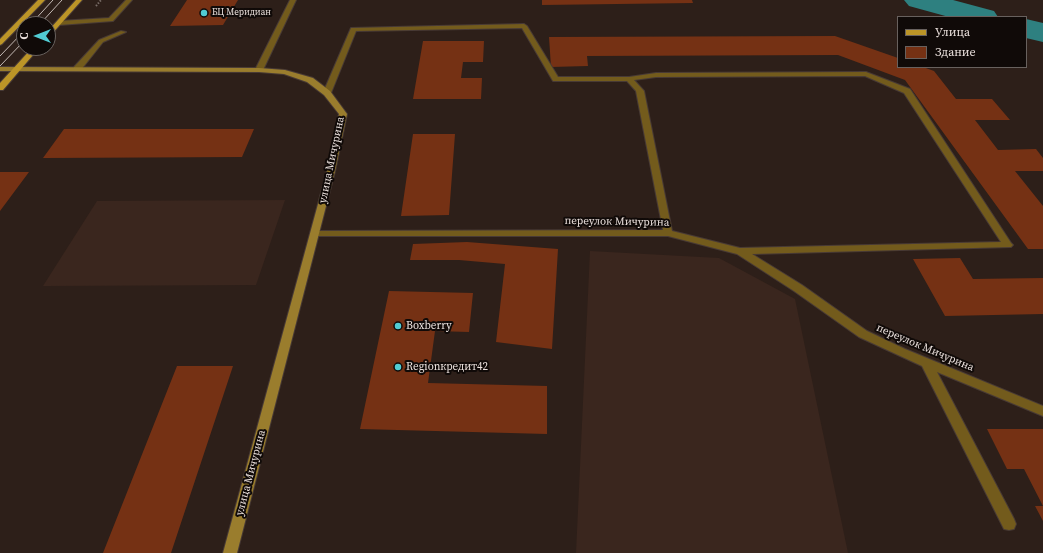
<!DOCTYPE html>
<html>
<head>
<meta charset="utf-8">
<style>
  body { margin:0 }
  #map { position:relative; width:1043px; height:553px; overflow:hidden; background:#2d1f19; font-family:"Source Serif 4",serif }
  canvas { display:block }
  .legend { position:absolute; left:897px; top:16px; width:130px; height:52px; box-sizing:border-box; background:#100a08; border:1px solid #68615e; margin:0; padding:5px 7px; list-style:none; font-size:12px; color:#ede3df }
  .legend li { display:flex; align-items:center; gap:8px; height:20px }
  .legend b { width:20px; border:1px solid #68615e }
  .north { position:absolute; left:16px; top:16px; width:40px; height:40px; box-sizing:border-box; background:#100a08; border:1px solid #68615e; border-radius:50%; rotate:270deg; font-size:11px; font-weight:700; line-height:16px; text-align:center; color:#ede3df }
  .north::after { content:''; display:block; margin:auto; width:14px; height:18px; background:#51ccd3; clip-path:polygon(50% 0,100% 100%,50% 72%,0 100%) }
</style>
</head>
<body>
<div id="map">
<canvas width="1043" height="553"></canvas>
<ul class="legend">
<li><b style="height:5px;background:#bc9527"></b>Улица</li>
<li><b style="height:11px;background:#753114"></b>Здание</li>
</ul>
<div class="north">С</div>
</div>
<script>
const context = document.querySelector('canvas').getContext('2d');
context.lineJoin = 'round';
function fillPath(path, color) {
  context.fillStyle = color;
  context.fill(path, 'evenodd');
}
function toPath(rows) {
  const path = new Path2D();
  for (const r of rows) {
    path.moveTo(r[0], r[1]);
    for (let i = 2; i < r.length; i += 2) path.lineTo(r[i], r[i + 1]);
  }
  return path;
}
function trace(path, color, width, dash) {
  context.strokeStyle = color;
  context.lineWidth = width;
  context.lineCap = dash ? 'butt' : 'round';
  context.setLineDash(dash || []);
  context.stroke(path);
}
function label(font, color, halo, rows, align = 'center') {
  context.font = font + ' "Source Serif 4",serif';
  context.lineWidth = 4;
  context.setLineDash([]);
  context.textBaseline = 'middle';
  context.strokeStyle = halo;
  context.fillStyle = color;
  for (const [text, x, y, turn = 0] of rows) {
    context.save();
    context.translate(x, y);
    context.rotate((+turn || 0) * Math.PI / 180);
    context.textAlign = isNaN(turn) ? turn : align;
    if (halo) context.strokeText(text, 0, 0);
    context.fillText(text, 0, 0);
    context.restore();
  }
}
fillPath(toPath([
  [285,200,256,285,43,286,97,201],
  [590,251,719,258,795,299,848,553,576,553]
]), '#3a261e');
fillPath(toPath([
  [904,0,953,0,994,11,998,17,949,17,909,6,904,0],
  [1026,19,1043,23,1043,42,1026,38,1026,19]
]), '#2e8080');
fillPath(toPath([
  [187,0,238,0,223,25,170,26],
  [542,0,692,0,693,3,542,5],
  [835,36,898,58,898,67,923,67,934,71,956,99,992,99,1010,120,975,120,998,150,1036,149,1043,158,1043,171,1015,171,1043,206,1043,249,1028,249,905,80,838,55,587,56,588,66,551,67,549,37],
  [423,41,484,41,483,62,463,62,461,78,482,78,481,99,413,99],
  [64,129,254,129,242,157,43,158],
  [413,134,455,134,449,215,401,216],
  [0,172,29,172,0,211],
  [467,242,558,249,552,349,496,342,505,264,459,260,410,260,413,244],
  [960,258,973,279,1043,278,1043,314,945,316,913,259],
  [389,291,473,293,469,332,435,331,428,383,547,386,547,434,360,429],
  [177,366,233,366,171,553,103,553],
  [987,429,1043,429,1043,506,1024,469,1007,469],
  [1035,506,1043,506,1043,521]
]), '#753114');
const lane = toPath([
  [126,0,132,0,113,21,59,25,56,23,59,21,109,18,126,0],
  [290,0,296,0,263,70,262,72,256,72,255,70,290,0],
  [524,24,527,26,558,77,629,77,656,73,866,72,910,89,1011,243,1013,245,1011,247,752,254,802,285,867,331,905,349,1043,406,1043,416,937,372,1014,519,1016,524,1014,529,1009,530,1004,529,922,366,859,337,794,291,737,254,668,236,312,236,310,234,315,231,663,230,636,91,627,81,553,81,522,28,356,31,331,93,327,95,323,93,351,28,524,24],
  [865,76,904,93,1001,242,740,248,672,231,644,91,634,80,656,77,865,76],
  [121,31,126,32,103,42,80,71,74,71,74,67,99,40,121,31]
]);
const secondary = toPath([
  [0,67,259,68,285,70,313,78,330,91,347,114,335,171,237,553,223,553,327,171,339,114,324,95,307,82,284,74,259,72,0,71,0,67]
]);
const primary = toPath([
  [38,0,45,0,2,44,0,45,0,39,38,0],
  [76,0,82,0,50,36,48,37,48,31,76,0],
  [32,48,39,48,3,90,0,90,0,83,32,48]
]);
trace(lane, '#483a35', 2);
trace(secondary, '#483a35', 2);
trace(primary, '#483a35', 2);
trace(toPath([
  [96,6,101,0]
]), '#7a6e69', 2, [1.5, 1.5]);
fillPath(lane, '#735b1c');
fillPath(secondary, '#9a7d2d');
fillPath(primary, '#bc9527');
trace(toPath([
  [31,24,53,0],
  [40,24,62,0],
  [0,56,24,31],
  [0,66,24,41]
]), '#c3b9b4', 1);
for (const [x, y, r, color] of [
  [204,13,4,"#51ccd3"],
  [398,326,4,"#51ccd3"],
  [398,367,4,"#51ccd3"]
]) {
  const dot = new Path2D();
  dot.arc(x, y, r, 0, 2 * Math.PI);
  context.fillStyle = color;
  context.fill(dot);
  trace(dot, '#100a08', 1.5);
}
label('9px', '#ede3df', '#100a08', [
  ["БЦ Меридиан",212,13]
], 'left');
label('11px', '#ede3df', '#100a08', [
  ["улица Мичурина",332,160,-78],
  ["переулок Мичурина",617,222,1],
  ["переулок Мичурина",925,348,23],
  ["улица Мичурина",251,473,-75]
]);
label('11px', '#ede3df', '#100a08', [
  ["Boxberry",406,326],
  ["Regionкредит42",406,367]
], 'left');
</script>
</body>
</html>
